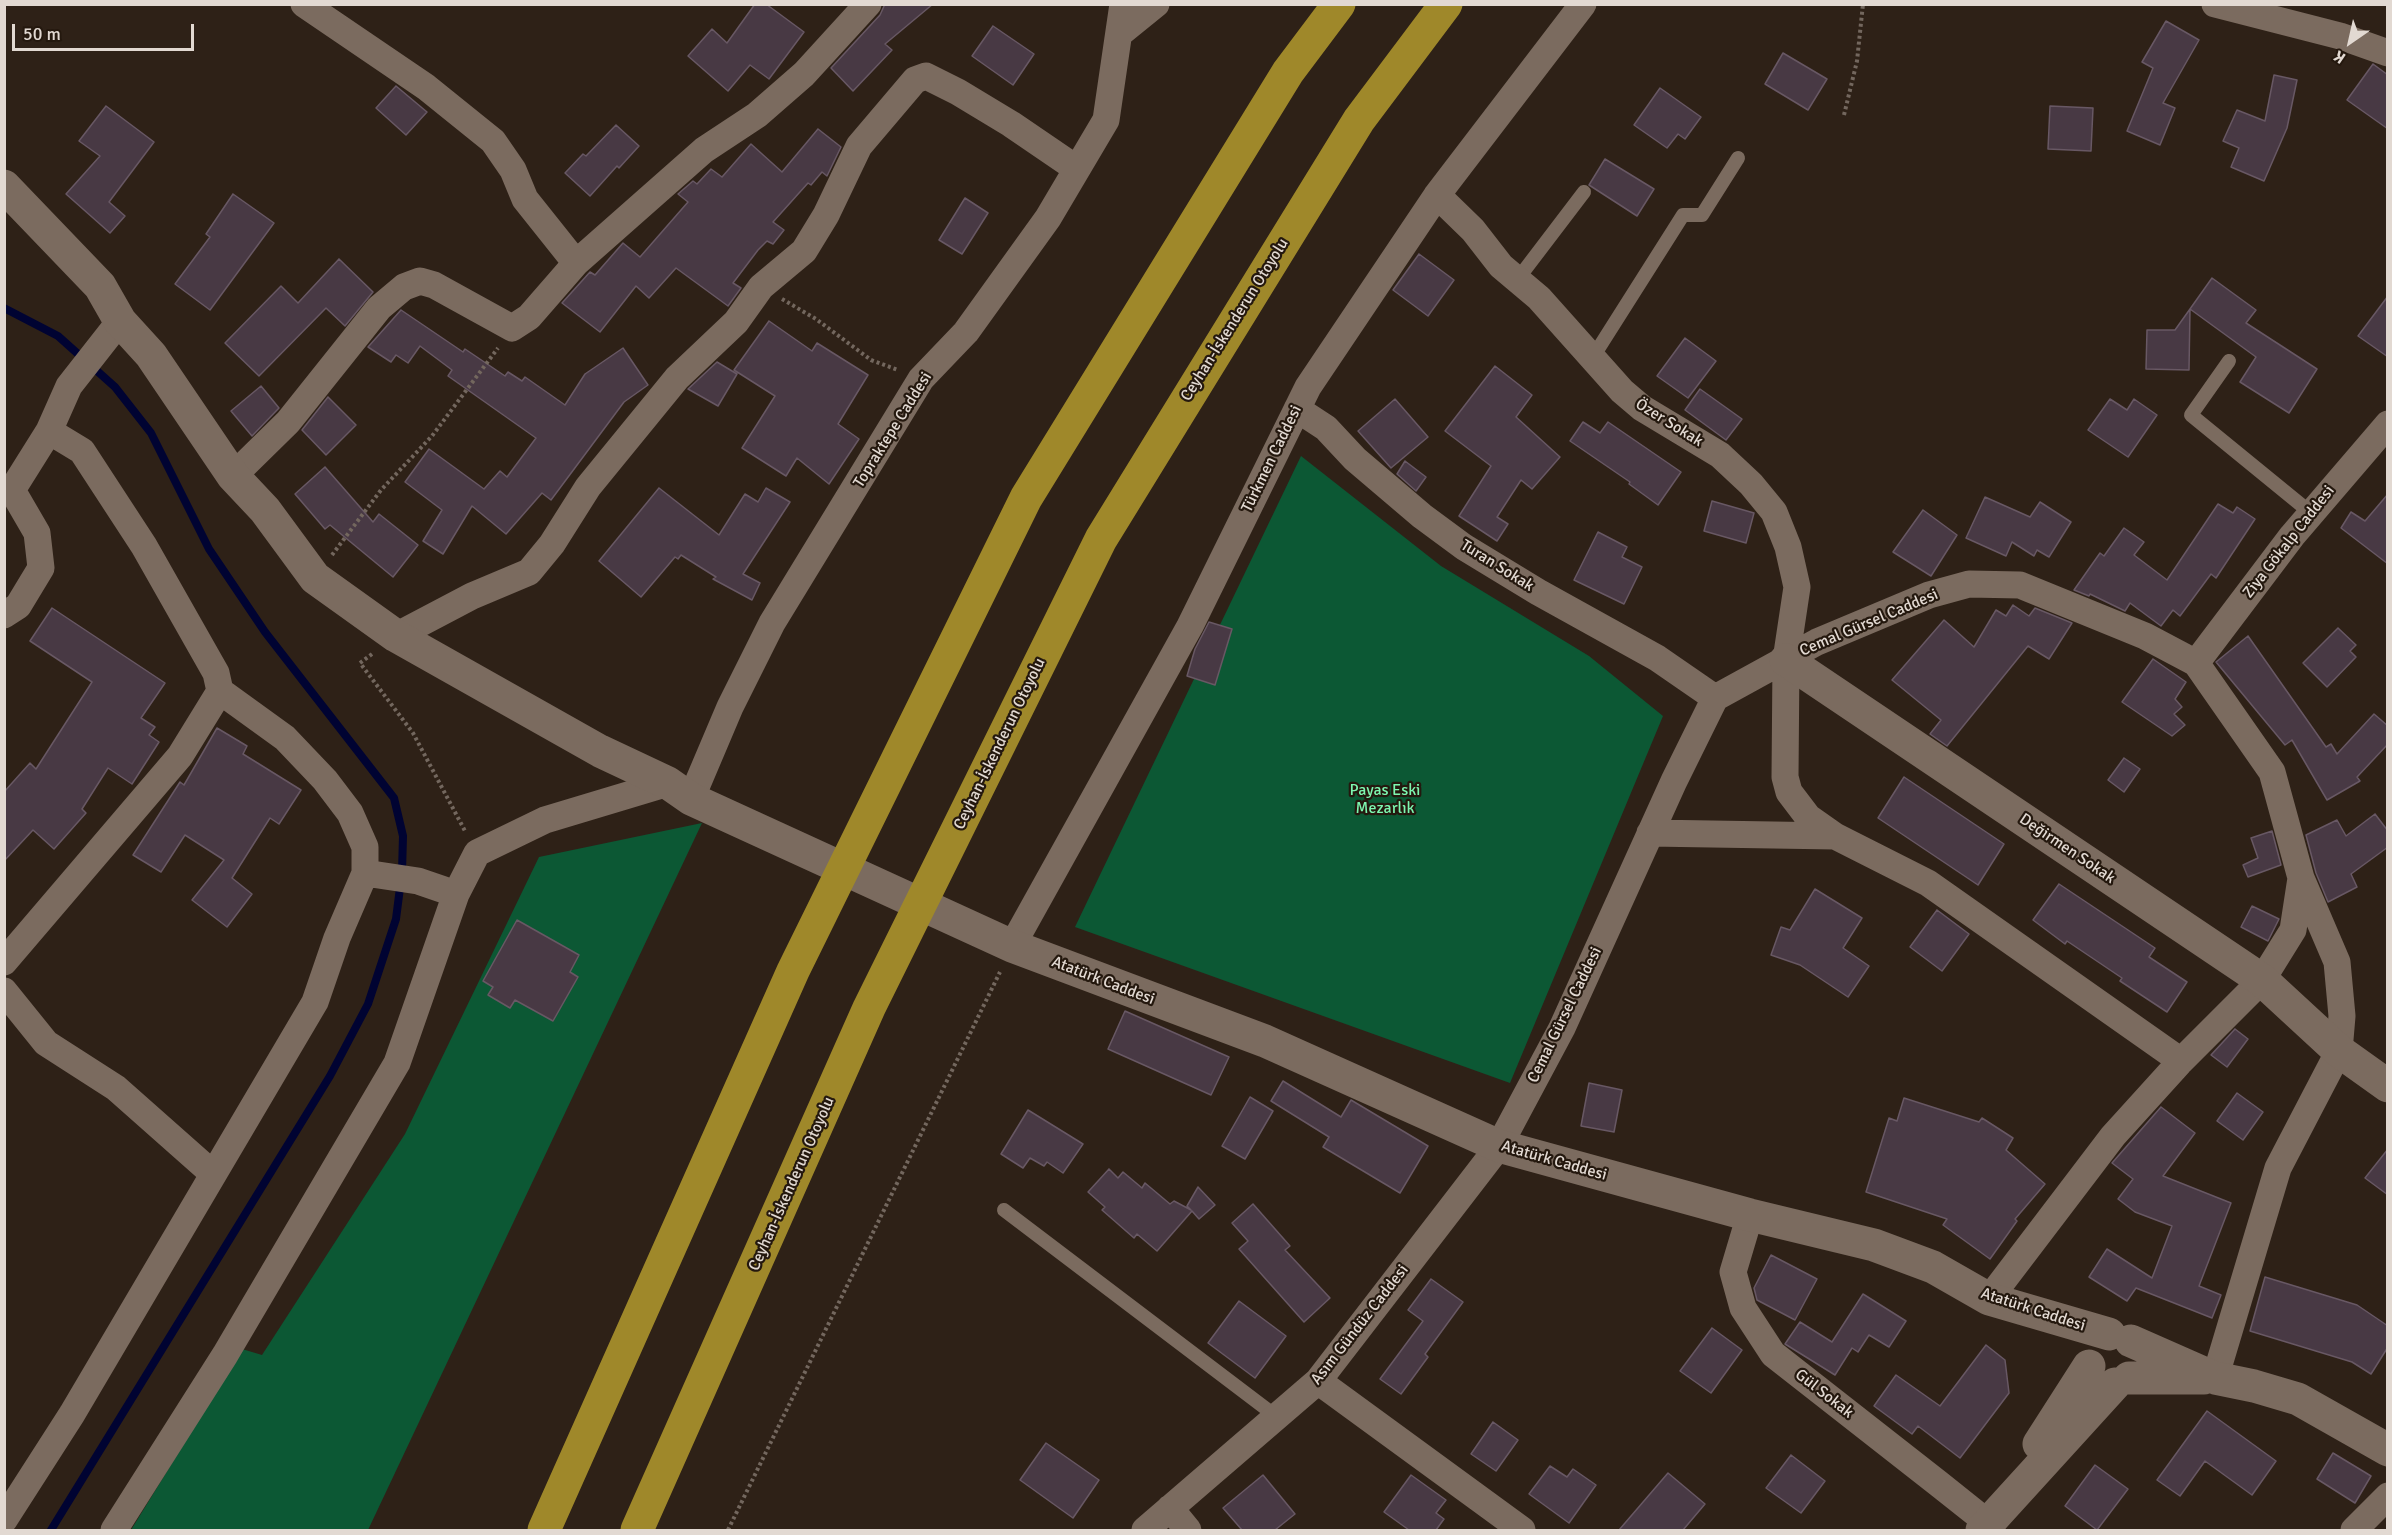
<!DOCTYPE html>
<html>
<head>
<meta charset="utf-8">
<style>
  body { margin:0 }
  #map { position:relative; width:2392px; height:1535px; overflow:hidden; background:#2e2117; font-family:Signika,sans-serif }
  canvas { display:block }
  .frame { position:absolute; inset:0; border:6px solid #e2d9d2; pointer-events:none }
  .north { position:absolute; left:2320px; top:12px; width:60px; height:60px; -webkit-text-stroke:4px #24180e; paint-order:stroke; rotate:214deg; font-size:16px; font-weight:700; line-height:24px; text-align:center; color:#e2d9d2 }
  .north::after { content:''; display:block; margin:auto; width:21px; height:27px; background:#e2d9d2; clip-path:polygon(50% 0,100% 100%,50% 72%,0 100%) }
  .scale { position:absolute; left:12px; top:24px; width:182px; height:27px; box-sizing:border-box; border:3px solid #e2d9d2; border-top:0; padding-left:8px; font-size:18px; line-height:21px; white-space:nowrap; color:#e2d9d2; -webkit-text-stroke:4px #24180e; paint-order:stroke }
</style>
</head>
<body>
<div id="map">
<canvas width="2392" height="1535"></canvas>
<div class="frame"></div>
<div class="north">K</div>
<div class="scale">50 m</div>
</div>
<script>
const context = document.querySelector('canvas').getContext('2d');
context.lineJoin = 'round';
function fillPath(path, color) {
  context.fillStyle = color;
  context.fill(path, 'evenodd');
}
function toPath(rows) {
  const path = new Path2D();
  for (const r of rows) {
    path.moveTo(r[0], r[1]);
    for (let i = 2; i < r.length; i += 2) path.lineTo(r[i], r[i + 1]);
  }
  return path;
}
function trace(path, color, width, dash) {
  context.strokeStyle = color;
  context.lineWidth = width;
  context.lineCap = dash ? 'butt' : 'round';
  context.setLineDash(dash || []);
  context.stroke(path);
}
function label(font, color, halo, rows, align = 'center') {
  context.font = font + ' Signika,sans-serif';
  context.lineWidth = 4.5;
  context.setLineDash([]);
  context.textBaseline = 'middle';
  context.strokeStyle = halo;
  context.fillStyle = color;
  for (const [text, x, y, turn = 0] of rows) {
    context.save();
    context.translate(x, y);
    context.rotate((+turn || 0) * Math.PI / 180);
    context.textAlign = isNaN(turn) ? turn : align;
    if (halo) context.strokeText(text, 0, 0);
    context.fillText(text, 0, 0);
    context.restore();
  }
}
fillPath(toPath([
  [1301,456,1441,566,1589,656,1663,716,1510,1083,1075,927],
  [702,823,368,1530,131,1530,242,1349,262,1355,405,1134,539,857]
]), '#0c5834');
trace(toPath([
  [4,308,58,336,115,387,151,433,209,549,265,632,394,798,403,836,402,872,396,919,368,1004,330,1076,51,1530]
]), '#000332', 8);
const building = toPath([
  [755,4,766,4,804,32,769,79,750,65,728,91,688,56,712,29,727,43,755,4],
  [885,4,933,4,885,44,892,50,853,91,831,68,880,15,885,4],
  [2166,21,2199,40,2163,103,2175,108,2160,145,2127,131,2153,68,2142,62,2166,21],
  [993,26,1034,54,1013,85,972,56,993,26],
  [1783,53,1827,79,1808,110,1765,84,1783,53],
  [2373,64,2388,75,2388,129,2347,100,2373,64],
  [2274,75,2297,80,2287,128,2264,181,2231,167,2239,148,2223,141,2237,110,2265,121,2274,75],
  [396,86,427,112,406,135,376,108,396,86],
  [1660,88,1701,117,1685,139,1678,134,1667,148,1634,125,1660,88],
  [106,106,154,142,109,202,125,216,110,233,66,194,100,156,79,141,106,106],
  [2050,106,2093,108,2091,151,2048,149,2050,106],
  [616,125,639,146,619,168,617,166,590,196,565,173,583,154,586,156,616,125],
  [818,129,841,147,827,176,822,172,811,185,808,183,773,222,784,230,773,244,767,241,758,250,733,283,741,288,728,306,676,268,649,298,636,286,600,332,562,303,590,272,595,275,623,243,640,257,688,202,678,194,693,181,697,184,711,169,722,177,751,144,782,172,818,129],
  [1605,159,1654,189,1637,216,1589,185,1605,159],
  [233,194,274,223,210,310,175,284,210,237,206,234,233,194],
  [965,198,988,213,962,254,939,240,965,198],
  [1419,254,1454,280,1428,316,1393,290,1419,254],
  [339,259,373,292,345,326,326,308,259,376,225,343,281,286,298,303,339,259],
  [2212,278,2256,310,2246,323,2317,369,2289,413,2240,382,2256,357,2190,309,2212,278],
  [2388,296,2388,357,2358,336,2388,296],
  [2190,309,2189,370,2146,369,2147,330,2175,330,2190,309],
  [401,310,463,352,465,349,505,376,508,372,522,381,525,377,565,405,585,374,623,348,648,385,624,402,551,500,542,493,506,534,472,506,443,554,423,541,442,510,405,482,429,449,484,489,500,471,507,477,536,438,448,376,452,370,420,346,408,363,396,355,391,362,368,347,401,310],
  [769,321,812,351,817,343,868,375,838,424,859,439,829,484,797,458,786,476,742,448,775,396,734,370,769,321],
  [1685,338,1716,361,1688,398,1657,376,1685,338],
  [717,362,737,374,718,406,688,389,717,362],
  [1495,366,1532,395,1516,417,1560,457,1532,489,1521,480,1497,517,1508,524,1497,541,1459,516,1491,466,1445,431,1495,366],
  [261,386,279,408,252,436,231,411,261,386],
  [1700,389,1742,419,1726,440,1685,410,1700,389],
  [328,397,356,425,326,455,302,430,328,397],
  [1395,399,1428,437,1391,468,1358,431,1395,399],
  [2110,399,2127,410,2134,399,2157,415,2128,457,2088,430,2110,399],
  [1583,422,1600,433,1608,422,1681,472,1658,505,1629,484,1630,482,1570,441,1583,422],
  [1405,461,1426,477,1416,491,1397,474,1405,461],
  [325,467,373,522,379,514,418,545,393,577,330,525,325,529,295,494,325,467],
  [659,488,719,535,745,494,758,502,766,488,790,502,743,574,760,583,752,600,713,579,716,577,681,555,678,559,675,557,641,597,599,561,659,488],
  [2388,494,2388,564,2341,528,2351,512,2365,521,2388,494],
  [1985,497,2030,517,2040,502,2071,522,2049,557,2037,550,2034,556,2012,542,2006,556,1966,538,1985,497],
  [1712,501,1754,513,1746,543,1704,531,1712,501],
  [2218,504,2233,513,2237,507,2255,519,2216,578,2211,574,2180,616,2173,610,2161,626,2130,603,2125,611,2090,594,2089,596,2074,590,2100,553,2104,556,2124,528,2144,542,2134,555,2167,580,2218,504],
  [1923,510,1957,535,1931,576,1893,552,1923,510],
  [1598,532,1627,547,1622,557,1642,567,1624,604,1574,580,1598,532],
  [2013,605,2029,616,2035,608,2072,623,2049,659,2028,646,1947,746,1930,734,1941,720,1892,680,1944,620,1974,647,1996,610,2006,616,2013,605],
  [52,608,165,683,141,718,155,727,149,735,159,742,132,784,108,768,82,809,86,813,54,849,33,830,4,861,4,792,30,763,36,769,92,682,30,641,52,608],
  [1209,622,1232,629,1215,685,1187,676,1195,649,1209,622],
  [2338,628,2356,645,2350,651,2356,657,2327,687,2303,663,2338,628],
  [2248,636,2326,747,2331,744,2337,754,2374,714,2388,726,2388,744,2357,777,2360,781,2327,800,2292,740,2285,745,2216,662,2248,636],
  [2153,659,2186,682,2175,699,2182,707,2174,714,2185,725,2172,736,2122,702,2153,659],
  [217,728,247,746,243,754,301,790,279,824,270,818,232,878,252,894,227,927,192,900,224,860,185,835,161,872,133,855,180,782,184,785,217,728],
  [2124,758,2140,769,2124,792,2108,780,2124,758],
  [1904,777,2004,844,1978,885,1878,818,1904,777],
  [2375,814,2388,831,2388,847,2351,874,2357,887,2328,902,2316,873,2306,835,2337,820,2346,836,2375,814],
  [2272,831,2281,865,2248,877,2243,865,2258,858,2251,838,2272,831],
  [2059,884,2155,948,2149,957,2187,982,2167,1012,2120,981,2122,978,2067,941,2065,944,2033,920,2059,884],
  [1815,889,1862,918,1843,948,1869,966,1848,997,1800,965,1771,955,1781,927,1790,930,1815,889],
  [2252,906,2279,919,2268,941,2241,927,2252,906],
  [1937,910,1969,934,1942,971,1910,947,1937,910],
  [517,920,579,955,570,972,578,977,553,1021,515,1000,510,1008,488,995,493,987,483,981,517,920],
  [1125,1011,1229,1057,1211,1095,1108,1049,1125,1011],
  [2235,1029,2248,1039,2227,1067,2211,1055,2235,1029],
  [1283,1081,1341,1117,1351,1100,1428,1146,1400,1193,1323,1147,1329,1137,1271,1101,1283,1081],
  [1589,1083,1622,1090,1614,1132,1581,1126,1589,1083],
  [2237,1093,2263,1112,2243,1140,2217,1121,2237,1093],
  [1250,1097,1273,1111,1245,1159,1222,1146,1250,1097],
  [1904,1098,1979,1122,1982,1118,2013,1138,2006,1150,2045,1184,2015,1219,2017,1221,1990,1259,1943,1225,1947,1219,1866,1192,1889,1118,1897,1121,1904,1098],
  [2161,1107,2195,1133,2163,1176,2231,1203,2199,1286,2221,1295,2212,1318,2136,1288,2127,1301,2089,1277,2107,1249,2152,1278,2172,1226,2135,1212,2118,1199,2133,1179,2112,1163,2161,1107],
  [1028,1110,1083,1144,1063,1173,1047,1162,1044,1166,1030,1158,1023,1168,1001,1154,1028,1110],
  [2388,1149,2388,1195,2365,1178,2388,1149],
  [1109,1169,1118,1178,1123,1172,1142,1188,1145,1183,1170,1204,1174,1201,1191,1210,1187,1206,1198,1187,1215,1205,1199,1219,1192,1211,1157,1251,1137,1234,1134,1238,1102,1210,1105,1207,1088,1192,1109,1169],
  [1253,1204,1290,1246,1285,1250,1330,1298,1304,1322,1239,1249,1248,1241,1232,1223,1253,1204],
  [1771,1255,1817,1279,1795,1320,1757,1300,1754,1288,1771,1255],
  [2265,1277,2357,1305,2388,1326,2388,1347,2371,1374,2352,1362,2250,1331,2265,1277],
  [1431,1279,1463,1302,1425,1354,1428,1357,1401,1394,1380,1379,1423,1321,1408,1310,1431,1279],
  [1863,1294,1906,1321,1889,1347,1869,1335,1858,1352,1852,1348,1835,1375,1785,1344,1800,1322,1832,1342,1863,1294],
  [1239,1301,1286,1336,1255,1378,1208,1343,1239,1301],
  [1712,1328,1742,1350,1711,1393,1680,1371,1712,1328],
  [1986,1345,2005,1360,2009,1393,1960,1458,1918,1426,1912,1434,1874,1406,1896,1375,1940,1406,1986,1345],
  [2207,1411,2276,1461,2252,1495,2205,1461,2180,1496,2157,1480,2207,1411],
  [1493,1422,1518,1440,1496,1471,1471,1454,1493,1422],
  [1046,1443,1099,1480,1073,1518,1020,1480,1046,1443],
  [2333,1453,2371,1476,2355,1503,2317,1479,2333,1453],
  [1791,1455,1825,1481,1801,1513,1766,1488,1791,1455],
  [2095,1465,2128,1489,2097,1530,2065,1506,2095,1465],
  [1550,1466,1567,1477,1573,1469,1596,1485,1569,1523,1529,1494,1550,1466],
  [1668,1473,1705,1504,1683,1530,1619,1530,1668,1473],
  [1263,1475,1295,1514,1275,1530,1242,1530,1223,1508,1263,1475],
  [1411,1475,1446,1500,1436,1513,1444,1519,1436,1530,1409,1530,1384,1512,1411,1475]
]);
fillPath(building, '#483944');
trace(building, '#685864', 1.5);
trace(toPath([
  [1844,115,1857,61,1863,4],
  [782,299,816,319,871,360,898,370],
  [332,555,381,490,432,436,498,348],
  [372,654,360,663,413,733,465,831],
  [728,1530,1000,972]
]), '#73675e', 4, [3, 3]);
trace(toPath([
  [1517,280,1584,192],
  [1593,357,1683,215,1702,215,1738,158],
  [2229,361,2191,415,2311,513],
  [1004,1210,1277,1417]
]), '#7b6b5f', 14);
trace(toPath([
  [304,4,426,87,493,141,513,170,525,199,576,263],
  [2215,4,2340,36,2388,53],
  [1119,34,1156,4],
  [1437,195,1473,230,1501,266,1539,298,1622,391,1642,408,1720,455,1751,484,1774,512,1788,547,1797,587,1786,660,1785,777,1789,792,1808,817,1835,836,1928,883,2181,1061],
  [1297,409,1326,428,1355,459,1422,516,1464,547,1538,592,1657,658,1715,698],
  [233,476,288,422,379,308,404,287,420,281,434,285,512,328,529,317,576,263,704,150,757,115,804,74,868,4],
  [4,493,12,490,49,431,69,386,120,321],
  [4,615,18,606,41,568,37,533,12,490],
  [396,636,472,596,529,572,552,544,588,487,677,378,736,322,761,287,804,251,826,215,859,146,915,80,926,76,958,92,1011,124,1077,169],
  [2196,663,2292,536,2388,424],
  [691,799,730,707,772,623,921,379,966,332,1048,218,1106,120,1123,4],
  [1650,833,1835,836],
  [365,873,418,881,456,894],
  [1012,946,1190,626,1308,387,1437,195,1583,4],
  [4,962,180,756,220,691,216,673,144,546,82,451,49,431],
  [4,991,46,1043,116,1088,212,1173],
  [1750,1215,1733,1272,1743,1308,1773,1354,1939,1484,1988,1523,1992,1530],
  [2215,1378,2278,1168,2339,1051,2342,1016,2337,962,2301,878],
  [1318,1381,1522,1530],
  [1170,1508,1188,1530],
  [4,1520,72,1414,315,1002,337,938,365,873,365,847,350,813,325,780,285,738,220,691],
  [114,1530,225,1355,397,1063,456,894,477,853,545,820,668,783],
  [1145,1530,1318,1381,1499,1146,1562,1028,1674,781,1715,698,1817,642,1929,595,1969,584,2020,585,2145,636,2196,663,2272,772,2301,878,2293,930,2262,980,2181,1061,2113,1136,1989,1299],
  [2354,1530,2388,1496]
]), '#7b6b5f', 27);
trace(toPath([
  [4,186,100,286,120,321,151,355,233,476,265,510,315,578,396,636,600,751,668,783,691,799,1012,946,1265,1041,1499,1146,1750,1215,1874,1245,1933,1267,1989,1299,2109,1334],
  [1786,660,2262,980,2339,1051,2388,1086],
  [2131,1341,2215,1378,2254,1386,2298,1399,2388,1450],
  [2129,1378,2204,1378],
  [2039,1444,2089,1366],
  [1982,1530,2115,1384]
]), '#7b6b5f', 33);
trace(toPath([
  [544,1530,793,971,1026,498,1288,72,1339,4],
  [637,1530,869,1008,1101,539,1359,120,1446,4]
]), '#9f882a', 33);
label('16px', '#e2d9d2', '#24180e', [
  ["Ceyhan-İskenderun Otoyolu",1235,320,-58],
  ["Özer Sokak",1669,423,32],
  ["Topraktepe Caddesi",893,430,-58],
  ["Türkmen Caddesi",1272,459,-64],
  ["Ziya Gökalp Caddesi",2289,542,-52],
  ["Turan Sokak",1497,566,32],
  ["Cemal Gürsel Caddesi",1869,623,-23],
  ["Ceyhan-İskenderun Otoyolu",1000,744,-64],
  ["Değirmen Sokak",2067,849,34],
  ["Atatürk Caddesi",1103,981,21],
  ["Cemal Gürsel Caddesi",1565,1015,-64],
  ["Atatürk Caddesi",1554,1161,16],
  ["Ceyhan-İskenderun Otoyolu",792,1184,-66],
  ["Atatürk Caddesi",2033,1310,18],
  ["Asım Gündüz Caddesi",1360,1325,-52],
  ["Gül Sokak",1824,1394,38]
]);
label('16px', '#7df7b0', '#24180e', [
  ["Payas Eski",1385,791],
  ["Mezarlık",1385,809]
]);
</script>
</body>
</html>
